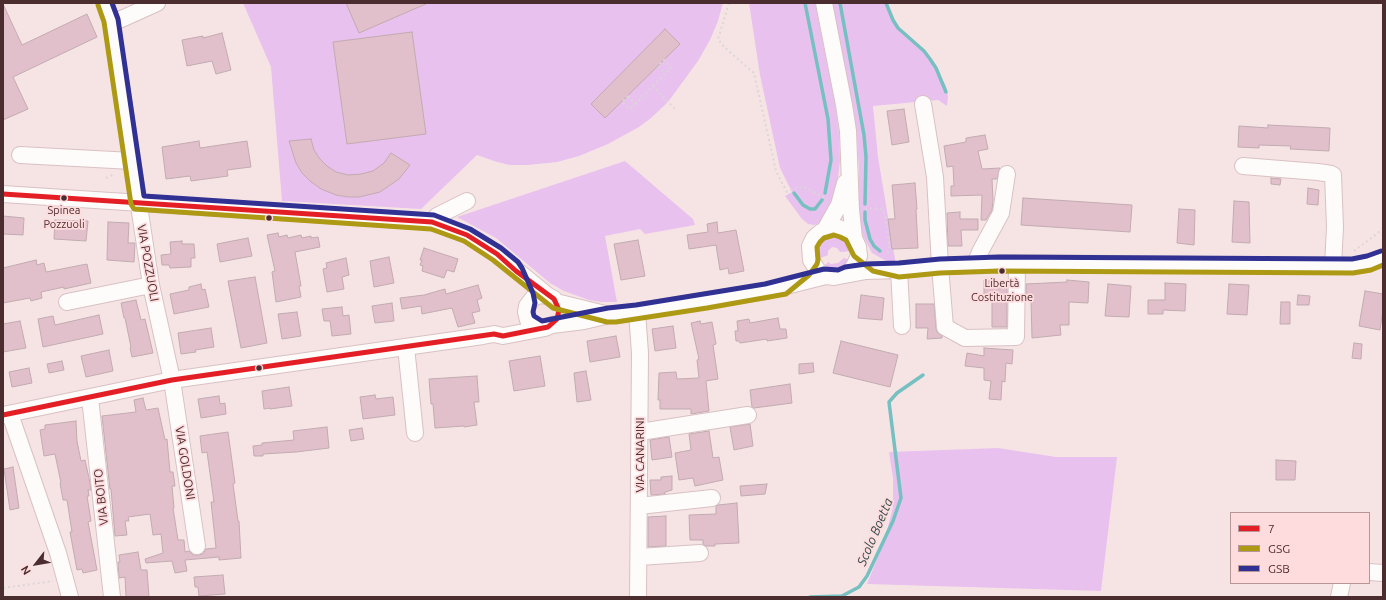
<!DOCTYPE html>
<html>
<head>
<meta charset="utf-8">
<style>
  body { margin:0 }
  #map { position:relative; width:1386px; height:600px; overflow:hidden; background:#f6e4e5; font-family:Ubuntu,sans-serif }
  canvas { display:block }
  .frame { position:absolute; inset:0; border:4px solid #4c2d2f; pointer-events:none }
  .legend { position:absolute; left:1230px; top:512px; width:140px; height:72px; box-sizing:border-box; background:#fedcde; border:1px solid #b79698; margin:0; padding:5px 7px; list-style:none; font-size:12px; color:#4c2d2f }
  .legend li { display:flex; align-items:center; gap:8px; height:20px }
  .legend b { width:20px; border:1px solid #b79698 }
  .north { position:absolute; left:16px; top:544px; width:40px; height:40px; -webkit-text-stroke:3px #fedcde; paint-order:stroke; rotate:239deg; font-size:11px; font-weight:700; line-height:16px; text-align:center; color:#4c2d2f }
  .north::after { content:''; display:block; margin:auto; width:14px; height:18px; background:#4c2d2f; clip-path:polygon(50% 0,100% 100%,50% 72%,0 100%) }
</style>
</head>
<body>
<div id="map">
<canvas width="1386" height="600"></canvas>
<div class="frame"></div>
<ul class="legend">
<li><b style="height:5px;background:#e31e24"></b>7</li>
<li><b style="height:5px;background:#ae9915"></b>GSG</li>
<li><b style="height:5px;background:#303192"></b>GSB</li>
</ul>
<div class="north">N</div>
</div>
<script>
const context = document.querySelector('canvas').getContext('2d');
context.lineJoin = 'round';
function fillPath(path, color) {
  context.fillStyle = color;
  context.fill(path, 'evenodd');
}
function toPath(rows) {
  const path = new Path2D();
  for (const r of rows) {
    path.moveTo(r[0], r[1]);
    for (let i = 2; i < r.length; i += 2) path.lineTo(r[i], r[i + 1]);
  }
  return path;
}
function trace(path, color, width, dash) {
  context.strokeStyle = color;
  context.lineWidth = width;
  context.lineCap = dash ? 'butt' : 'round';
  context.setLineDash(dash || []);
  context.stroke(path);
}
function label(font, color, halo, rows, align = 'center') {
  context.font = font + ' Ubuntu,sans-serif';
  context.lineWidth = 3.5;
  context.setLineDash([]);
  context.textBaseline = 'middle';
  context.strokeStyle = halo;
  context.fillStyle = color;
  for (const [text, x, y, turn = 0] of rows) {
    context.save();
    context.translate(x, y);
    context.rotate((+turn || 0) * Math.PI / 180);
    context.textAlign = isNaN(turn) ? turn : align;
    if (halo) context.strokeText(text, 0, 0);
    context.fillText(text, 0, 0);
    context.restore();
  }
}
fillPath(toPath([
  [243,3,723,3,718,21,710,40,698,61,668,102,651,118,639,127,608,144,579,156,557,162,528,165,510,165,497,162,477,155,421,209,282,201,271,67],
  [749,3,815,3,835,104,839,133,840,161,837,186,832,206,822,222,814,225,808,224,802,219,785,196,792,192,780,168,760,75],
  [832,3,887,3,888,8,895,26,930,58,946,86,948,97,947,106,938,100,873,106,878,157,896,265,888,262,872,253,864,238,860,229,858,214,859,169,857,136,853,107],
  [625,161,693,219,695,225,645,234,640,229,605,236,617,302,601,302,589,300,564,291,550,283,496,238,457,217],
  [833,235,838,236,847,242,851,251,840,252,837,248,832,247,828,251,828,255,818,259,817,248,823,239],
  [844,258,849,260,846,265,840,269,835,270,824,267,828,262,831,264,838,263],
  [998,448,1056,457,1117,457,1101,591,867,584,884,542,893,507,893,478,889,452]
]), '#e8c1ee');
trace(toPath([
  [805,3,828,119,831,160,825,193],
  [840,3,864,135,866,157,865,204],
  [886,3,893,20,898,28,924,51,930,59,936,68,946,92],
  [794,193,803,205,810,209,815,209,822,200],
  [865,212,865,220,870,239,874,246,880,251],
  [810,597,842,596,859,587,867,576,893,521,901,498,889,402,897,393,923,375]
]), '#76c0c1', 3.5);
const building = toPath([
  [346,3,428,3,359,33,346,3],
  [3,4,22,45,87,14,97,37,13,77,28,109,3,120,3,4],
  [665,29,680,44,605,118,591,104,665,29],
  [412,32,426,134,347,144,333,42,412,32],
  [222,33,231,70,216,74,212,61,187,66,182,40,203,36,203,38,222,33],
  [904,109,909,142,892,145,887,111,904,109],
  [1268,125,1330,128,1329,151,1290,149,1291,146,1259,145,1259,148,1238,147,1239,126,1268,128,1268,125],
  [985,135,988,149,978,151,982,169,1000,168,997,179,992,179,993,200,992,210,986,220,981,220,982,195,951,196,951,186,954,186,953,166,947,167,944,146,966,142,966,138,985,135],
  [311,139,314,150,320,159,327,166,336,172,348,175,361,174,373,171,384,163,391,153,410,165,399,179,380,192,359,197,348,197,336,195,321,189,310,181,302,173,296,163,289,141,311,139],
  [199,141,200,148,247,141,251,167,227,170,228,176,191,181,190,176,166,179,162,147,199,141],
  [1271,178,1281,179,1280,185,1271,184,1271,178],
  [915,183,917,209,916,209,918,248,892,249,888,219,895,219,892,185,915,183],
  [1308,188,1319,190,1318,205,1307,204,1308,188],
  [1023,198,1132,205,1130,232,1021,225,1023,198],
  [1234,201,1249,202,1250,243,1232,242,1234,201],
  [1179,209,1195,210,1194,245,1177,243,1179,209],
  [960,212,960,219,978,219,978,230,961,230,962,246,948,246,947,213,960,212],
  [3,216,24,218,23,235,3,234,3,216],
  [55,220,88,221,86,241,54,239,55,220],
  [108,222,129,223,128,243,135,243,134,262,107,260,108,222],
  [717,222,718,233,736,230,744,271,729,274,728,268,720,270,716,245,689,249,687,235,708,232,707,224,717,222],
  [278,233,279,237,287,235,288,238,301,235,302,238,311,236,311,238,318,237,320,247,295,252,301,286,299,286,301,297,276,302,272,272,275,271,267,235,278,233],
  [248,238,252,256,220,262,217,244,248,238],
  [638,240,645,276,621,280,614,244,638,240],
  [182,241,182,244,194,244,195,258,191,258,191,267,170,268,169,265,162,265,161,255,171,254,170,242,182,241],
  [424,248,458,259,454,272,447,270,444,278,422,271,423,266,420,265,422,260,420,260,424,248],
  [389,257,394,283,374,287,370,261,389,257],
  [346,258,349,275,342,277,344,289,327,292,323,269,327,268,326,263,346,258],
  [36,260,37,265,44,263,46,272,87,264,91,283,64,289,64,287,41,292,42,298,31,301,30,298,3,303,3,268,36,260],
  [255,277,267,343,241,348,228,281,255,277],
  [1067,280,1089,282,1088,303,1069,302,1069,325,1060,325,1061,335,1032,338,1031,301,1026,301,1026,284,1067,282,1067,280],
  [984,281,993,281,993,284,1007,284,1007,327,992,327,992,301,984,301,984,281],
  [1165,283,1186,284,1185,311,1163,310,1163,314,1148,314,1148,300,1165,300,1165,283],
  [201,284,202,290,205,289,209,307,174,314,170,294,189,290,189,287,201,284],
  [1108,284,1131,286,1129,317,1105,316,1108,284],
  [1229,284,1249,285,1247,315,1227,314,1229,284],
  [478,285,482,298,477,300,480,311,472,313,475,323,458,327,452,308,422,314,421,306,402,309,400,298,424,295,445,289,446,294,478,285],
  [1365,291,1383,294,1383,310,1380,330,1359,326,1365,291],
  [861,295,884,298,882,320,858,318,861,295],
  [1298,295,1310,296,1309,305,1297,305,1298,295],
  [136,300,141,320,145,319,153,353,132,357,130,348,131,347,125,318,124,318,121,303,136,300],
  [1281,302,1290,302,1290,324,1280,324,1281,302],
  [392,303,394,321,375,323,372,306,392,303],
  [916,304,934,304,936,328,937,332,942,336,942,338,927,339,928,328,916,328,916,304],
  [342,307,343,316,349,315,351,334,332,336,330,321,324,321,322,309,342,307],
  [297,312,301,336,282,339,278,314,297,312],
  [99,315,103,334,43,347,38,319,53,316,55,325,99,315],
  [778,318,780,329,786,329,787,338,767,341,767,339,740,343,739,341,736,341,735,331,738,331,737,321,749,319,750,323,778,318],
  [20,321,26,348,3,352,3,324,20,321],
  [700,321,701,324,712,322,716,344,713,345,718,379,706,381,709,411,691,414,691,409,660,409,660,400,658,400,659,373,676,372,677,379,699,378,697,360,699,359,691,323,700,321],
  [673,326,676,348,655,351,652,329,673,326],
  [211,328,214,347,195,350,196,352,181,354,178,333,211,328],
  [616,336,620,357,590,362,587,341,616,336],
  [841,341,898,355,890,387,833,373,841,341],
  [1354,343,1362,344,1361,359,1352,358,1354,343],
  [984,348,1013,350,1012,364,1006,363,1005,382,1002,381,1001,400,989,399,991,381,984,380,984,368,965,366,967,353,984,356,984,348],
  [109,350,113,371,86,377,81,356,109,350],
  [540,356,545,386,514,391,509,361,540,356],
  [62,361,64,370,49,373,47,364,62,361],
  [813,363,814,372,799,374,799,364,813,363],
  [29,368,32,383,12,387,9,372,29,368],
  [586,371,591,400,577,402,574,373,586,371],
  [477,376,479,402,474,402,477,425,464,427,464,426,435,428,433,404,431,404,429,379,477,376],
  [790,384,792,403,754,408,752,407,750,390,790,384],
  [289,387,292,406,270,409,270,408,264,409,262,391,289,387],
  [375,395,376,399,393,397,395,415,363,419,360,397,375,395],
  [219,396,220,404,225,403,226,414,201,418,198,399,219,396],
  [143,398,146,410,158,408,165,440,167,439,170,472,173,472,175,486,172,486,174,508,173,508,178,540,184,540,185,552,189,551,193,555,198,555,203,554,206,549,216,548,211,502,214,502,207,452,202,453,200,436,228,432,235,483,233,484,238,521,239,521,241,558,219,560,219,557,185,560,187,571,175,573,172,561,146,563,145,559,163,553,161,534,153,535,150,514,128,517,129,521,125,521,127,535,115,536,111,489,110,489,102,416,136,412,134,400,143,398],
  [76,421,77,441,81,461,85,460,89,478,91,490,88,490,89,496,87,496,91,521,88,522,97,570,83,573,82,569,77,570,70,532,72,532,67,500,63,500,60,483,61,483,55,454,44,456,40,430,45,429,45,425,76,421],
  [750,424,753,446,734,450,730,427,750,424],
  [327,427,329,448,296,452,263,454,263,456,254,456,253,446,262,445,262,443,294,440,293,431,327,427],
  [362,428,364,439,351,441,349,430,362,428],
  [709,431,713,458,719,457,723,480,695,486,693,478,679,480,675,453,691,450,689,434,709,431],
  [669,437,672,457,652,460,650,440,669,437],
  [1276,460,1296,461,1295,480,1276,480,1276,460],
  [13,467,19,508,10,510,4,469,13,467],
  [672,476,672,490,665,492,665,494,651,495,650,480,661,480,661,477,672,476],
  [767,484,765,494,741,496,740,486,767,484],
  [737,503,739,543,715,544,715,546,706,546,703,544,703,540,690,540,689,515,716,514,716,506,718,505,737,503],
  [666,516,666,546,648,547,648,517,666,516],
  [138,552,141,570,147,570,149,597,126,597,125,577,119,578,118,562,120,562,119,555,138,552],
  [223,575,225,594,199,596,198,587,195,587,194,577,223,575]
]);
fillPath(building, '#e2c0cb');
trace(building, '#c1abb1', 1);
const minor = toPath([
  [105,3,111,20,151,285,172,380,197,546],
  [824,3,844,105,848,131,851,210,854,238],
  [111,20,117,21,157,3],
  [923,104,935,177,940,266,945,327,965,338,1016,337,1017,263],
  [20,155,132,161],
  [1243,166,1318,172,1331,174,1333,175,1335,227,1333,266],
  [3,194,432,222,467,235,497,254,548,296],
  [432,222,437,216,467,201],
  [825,230,839,205,845,183],
  [975,264,981,250,1001,213,1007,174],
  [899,270,902,326],
  [847,274,853,268,859,256,858,247,854,238,847,232,839,228,830,228,821,232,814,238,810,246,811,260,818,271,826,276,834,277,866,271,899,270,940,266,1017,263,1307,266,1353,266,1369,263,1383,258],
  [67,302,151,285],
  [556,302,609,315,615,315,766,291,826,276],
  [637,312,640,353,638,597],
  [541,328,534,325,528,320,526,312,527,306,534,297,541,295,548,296,554,299],
  [406,347,415,433],
  [90,398,112,597],
  [10,414,58,553,70,597],
  [3,415,172,380,483,336,494,334,503,336,545,328,552,325,584,321,609,315],
  [640,432,748,415],
  [639,506,712,498],
  [639,557,700,553],
  [1369,572,1383,573],
  [1339,597,1342,583]
]);
trace(minor, '#d9c1c3', 18);
trace(toPath([
  [729,3,718,39,724,47,754,73,776,171,781,181,787,192,798,187,806,188,827,199],
  [653,86,671,68,664,60,658,66,665,74],
  [628,96,635,104,630,109,622,102,628,96],
  [635,104,653,86,675,109],
  [106,178,114,174],
  [865,209,878,208,881,209,885,214,889,243,888,256],
  [1354,251,1383,229],
  [3,588,53,581]
]), '#dcd6d7', 2, [2, 3]);
trace(minor, '#fefbfb', 16);
trace(toPath([
  [3,194,432,222,467,235,497,254,516,271,554,299,559,310,557,319,548,327,503,336,494,334,172,380,3,415]
]), '#e31e24', 5);
trace(toPath([
  [98,5,104,22,131,204,134,209,431,229,464,241,493,260,553,308,607,322,616,322,707,308,786,294,809,275,817,264,818,260,817,247,820,242,824,238,834,235,840,237,846,240,854,256,873,271,899,277,940,273,999,271,1353,273,1371,270,1383,265]
]), '#ae9915', 5);
trace(toPath([
  [112,3,118,19,144,196,434,215,470,229,501,248,518,262,522,268,533,293,535,303,533,312,534,316,542,321,608,308,636,305,765,284,824,269,838,270,845,267,866,264,899,263,940,259,999,257,1352,259,1367,256,1381,251]
]), '#303192', 5);
for (const [x, y, r, color] of [
  [64,198,3.5,"#4c2d2f"],
  [269,218,3.5,"#4c2d2f"],
  [1002,271,3.5,"#4c2d2f"],
  [259,368,3.5,"#4c2d2f"]
]) {
  const dot = new Path2D();
  dot.arc(x, y, r, 0, 2 * Math.PI);
  context.fillStyle = color;
  context.fill(dot);
  trace(dot, '#fedcde', 1.5);
}
label('11px', '#4c2d2f', '#fedcde', [
  ["Spinea",64,210],
  ["Pozzuoli",64,224],
  ["Libertà",1002,283],
  ["Costituzione",1002,297]
]);
label('12px', '#4c2d2f', '#fedcde', [
  ["VIA POZZUOLI",148,263,80],
  ["VIA CANARINI",640,455,-90],
  ["VIA GOLDONI",185,463,81],
  ["VIA BOITO",101,497,-96]
]);
label('italic 13px', '#284a4a', '#fedcde', [
  ["Scolo Boetta",875,532,-67]
]);
</script>
</body>
</html>
